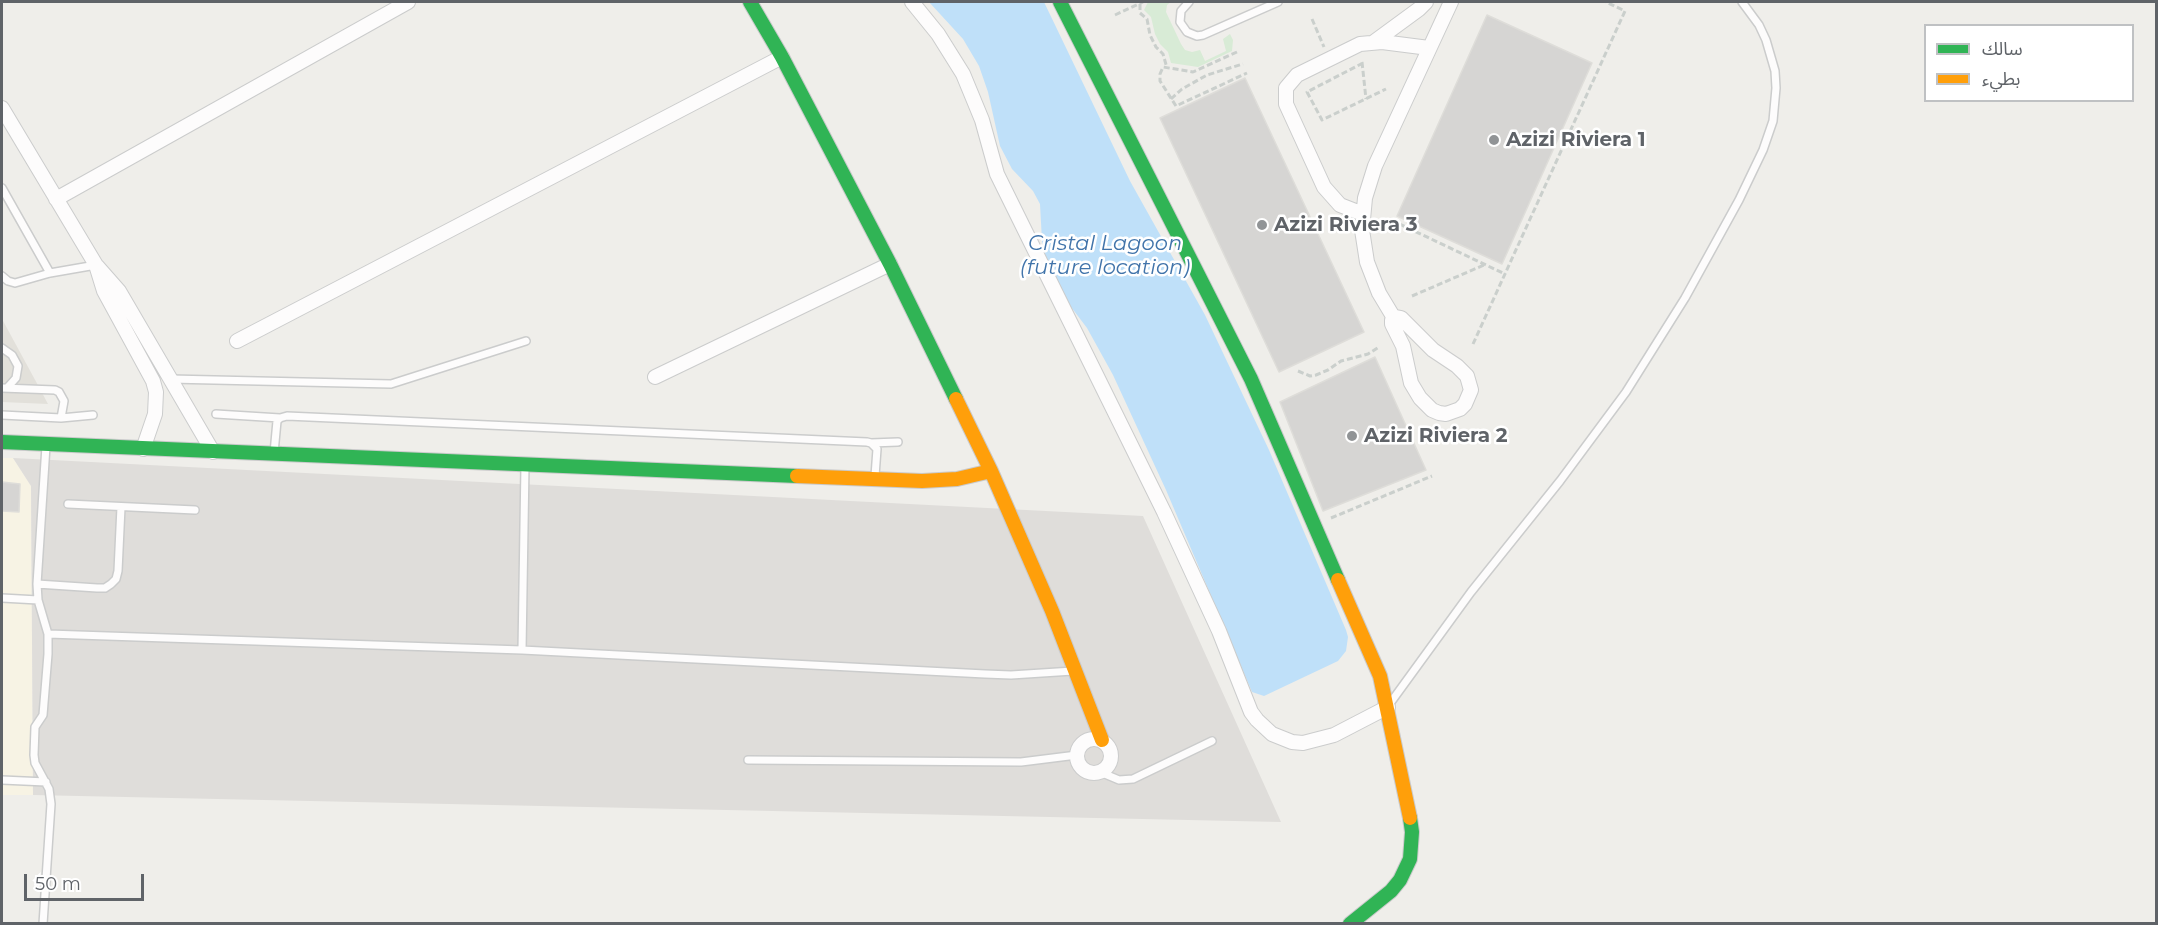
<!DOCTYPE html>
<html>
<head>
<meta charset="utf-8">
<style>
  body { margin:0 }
  #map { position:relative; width:2158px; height:925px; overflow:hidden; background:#efeeea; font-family:Montserrat,"Noto Sans Arabic",sans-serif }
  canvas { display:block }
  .frame { position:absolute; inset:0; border:3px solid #5f6368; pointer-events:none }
  .legend { position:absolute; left:1924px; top:24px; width:210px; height:78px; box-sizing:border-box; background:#fff; border:2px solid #bfc1c3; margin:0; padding:8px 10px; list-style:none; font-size:18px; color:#5f6368 }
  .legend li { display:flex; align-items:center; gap:12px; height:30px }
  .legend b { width:30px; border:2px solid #bfc1c3 }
  .scale { position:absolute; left:24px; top:874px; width:120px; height:27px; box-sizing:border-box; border:3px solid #5f6368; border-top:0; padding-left:8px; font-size:18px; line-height:21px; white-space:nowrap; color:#5f6368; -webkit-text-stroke:4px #fff; paint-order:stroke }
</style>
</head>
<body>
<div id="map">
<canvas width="2158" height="925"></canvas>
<div class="frame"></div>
<ul class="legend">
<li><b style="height:8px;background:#30b455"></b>سالك</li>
<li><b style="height:8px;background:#ff9f0a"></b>بطيء</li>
</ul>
<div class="scale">50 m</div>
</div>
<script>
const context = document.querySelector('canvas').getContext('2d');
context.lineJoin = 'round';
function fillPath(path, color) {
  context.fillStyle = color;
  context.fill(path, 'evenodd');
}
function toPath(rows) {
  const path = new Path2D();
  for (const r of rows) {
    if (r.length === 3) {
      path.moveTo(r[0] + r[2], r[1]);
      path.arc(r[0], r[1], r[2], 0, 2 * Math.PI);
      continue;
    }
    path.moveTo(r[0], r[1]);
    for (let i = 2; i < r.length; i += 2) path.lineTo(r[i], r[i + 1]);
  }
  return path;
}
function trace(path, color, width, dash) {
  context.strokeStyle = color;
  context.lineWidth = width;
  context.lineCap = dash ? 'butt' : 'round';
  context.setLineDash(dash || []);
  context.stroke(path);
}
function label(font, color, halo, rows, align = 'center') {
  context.font = font + ' Montserrat,sans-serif';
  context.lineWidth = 5;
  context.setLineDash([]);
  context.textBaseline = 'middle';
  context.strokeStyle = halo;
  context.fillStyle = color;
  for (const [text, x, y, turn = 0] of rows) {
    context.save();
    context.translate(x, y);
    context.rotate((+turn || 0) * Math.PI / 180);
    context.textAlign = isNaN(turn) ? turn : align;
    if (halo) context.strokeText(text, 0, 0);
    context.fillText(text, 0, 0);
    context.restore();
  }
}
fillPath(toPath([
  [2,458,13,458,31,486,33,795,2,795]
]), '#f7f3e4');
fillPath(toPath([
  [13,458,1143,516,1281,822,33,795,31,486]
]), '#dfddda');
fillPath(toPath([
  [2,319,40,389,48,404,2,402]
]), '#e2e0da');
fillPath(toPath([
  [1148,2,1171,2,1167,5,1166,12,1181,44,1185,50,1192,52,1200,50,1205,61,1226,51,1223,39,1230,34,1233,40,1232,51,1198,67,1171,63,1168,52,1160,44,1155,34,1151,17,1144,10]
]), '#d8ebd6');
fillPath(toPath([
  [929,2,1044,2,1130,181,1205,315,1269,450,1346,630,1348,637,1346,651,1338,661,1264,696,1252,692,1166,490,1113,375,1087,328,1062,295,1048,267,1042,241,1040,204,1033,191,1012,169,1000,146,988,92,979,66,963,39]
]), '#bfe0f9');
const building = toPath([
  [1487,15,1592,63,1502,264,1397,216,1487,15],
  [1245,78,1364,332,1279,372,1160,118,1245,78],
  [1375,357,1426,470,1323,511,1280,402,1375,357],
  [2,482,20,484,19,512,2,511,2,482]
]);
fillPath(building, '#d6d5d3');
trace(building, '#deddd9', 1.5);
const lane = toPath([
  [1189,2,1181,11,1180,22,1187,32,1197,36,1203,35,1278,2],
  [2,188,50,273],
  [2,276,8,281,15,283,50,273,96,265],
  [2,348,12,355,18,366,16,378,7,388],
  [170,379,391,384,526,341],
  [2,388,55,390,59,392,64,401,61,418],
  [216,414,280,418],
  [2,415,61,418,93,415],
  [871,443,898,442],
  [274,453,277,421,280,418,287,416,867,442,871,443,877,449,875,476],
  [68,504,195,510],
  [37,584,97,588,105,588,111,584,116,579,118,571,121,507],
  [2,598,38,600],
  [48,634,522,650,985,674,1011,675,1073,671],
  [522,650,525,465],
  [1391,702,1471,592,1560,481,1626,392,1685,298,1739,200,1763,150,1773,121,1776,88,1775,71,1766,40,1759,25,1742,2],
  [748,760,1021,762,1077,755],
  [1100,772,1119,780,1133,779,1212,741],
  [2,780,46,782],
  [43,924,51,804,49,789,35,763,34,755,35,727,43,715,48,654,48,634,38,600,37,584,46,446]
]);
const street = toPath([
  [912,2,938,34,963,74,982,120,997,174,1164,512,1219,631,1251,712,1257,720,1272,734,1292,742,1303,743,1334,735,1388,707],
  [1374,42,1419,9,1426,2],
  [2,108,96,265,104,291,153,381,156,392,155,414,143,449],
  [56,199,408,2],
  [1363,214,1340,205,1324,187,1286,104,1286,88,1297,75,1360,44,1382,42,1429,48],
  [97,266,119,291,213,452],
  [1396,317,1401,318,1433,350,1457,366,1467,376,1471,390,1465,404,1460,409,1446,414,1439,413,1432,410,1420,398,1411,383,1403,346,1392,324,1392,320,1396,317],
  [1394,318,1379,293,1367,262,1362,230,1365,198,1375,166,1451,2],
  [237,341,782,57],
  [655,377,890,264],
  [1094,756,17]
]);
const fast = toPath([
  [750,2,782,57,890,264,956,399],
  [1060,2,1251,379,1338,580],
  [2,442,797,476],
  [1350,924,1391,891,1400,880,1410,859,1412,832,1410,818]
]);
const slow = toPath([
  [956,399,991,471,1052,611,1102,740],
  [797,476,922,481,957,479,991,471],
  [1338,580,1380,676,1410,818]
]);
trace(lane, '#cbcccc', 10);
trace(street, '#cbcccc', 16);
trace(fast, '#cacacb', 16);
trace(slow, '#cacacb', 16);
trace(toPath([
  [1140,4,1140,13,1147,19,1150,35,1156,47,1163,54,1167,68],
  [1115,15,1143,2],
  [1312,19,1324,47],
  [1237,52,1193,72,1163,67,1160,74,1160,81,1176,106,1247,73],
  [1362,62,1366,99],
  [1363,63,1307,92,1322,120,1386,89],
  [1171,99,1182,89,1207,75,1243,64],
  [1391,220,1505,274],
  [1412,296,1484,265],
  [1473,344,1625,11,1606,2],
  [1298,371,1310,376,1316,375,1328,370,1341,361,1368,354,1379,347],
  [1331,518,1432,476]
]), '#cacfcc', 3, [6, 3]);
trace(lane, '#fdfcfc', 7);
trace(street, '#fdfcfc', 14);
trace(fast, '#30b455', 14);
trace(slow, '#ff9f0a', 14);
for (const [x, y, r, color] of [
  [1494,140,6,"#919496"],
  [1262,225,6,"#919496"],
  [1352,436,6,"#919496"]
]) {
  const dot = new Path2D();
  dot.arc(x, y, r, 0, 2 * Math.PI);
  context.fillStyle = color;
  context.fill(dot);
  trace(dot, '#fff', 2);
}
label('bold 20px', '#5f6368', '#fff', [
  ["Azizi Riviera 1",1506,140],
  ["Azizi Riviera 3",1274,225],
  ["Azizi Riviera 2",1364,436]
], 'left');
label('italic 21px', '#4174aa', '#fff', [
  ["Cristal Lagoon",1105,244],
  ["(future location)",1105,268]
]);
</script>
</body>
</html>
